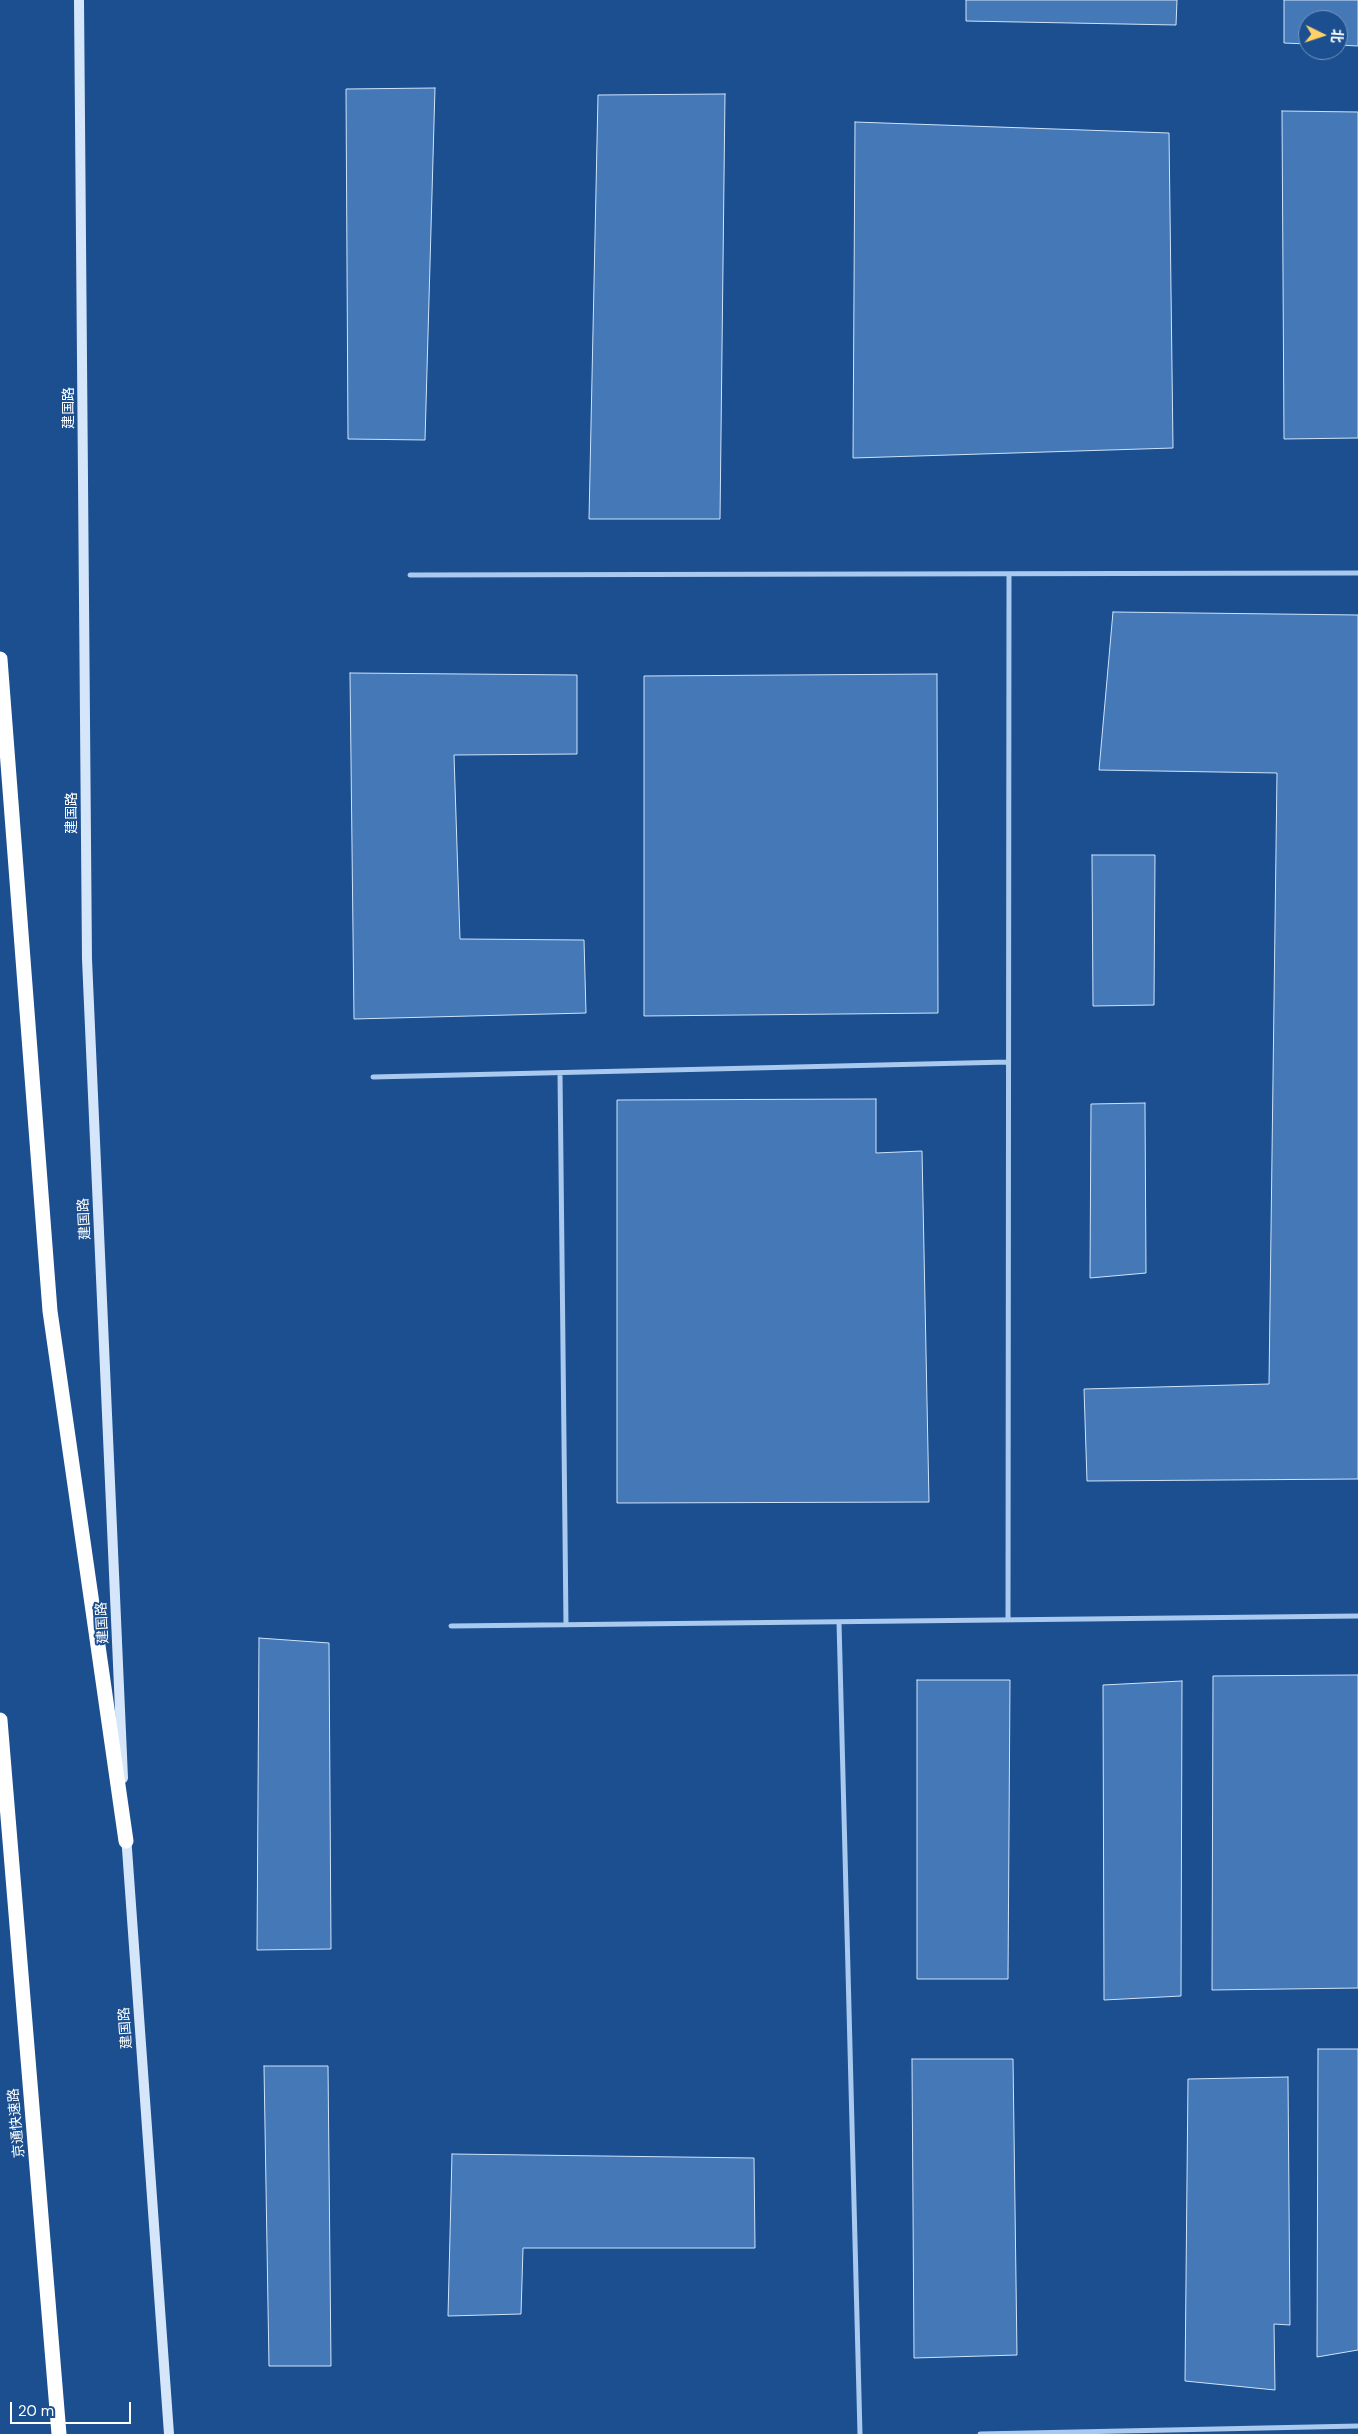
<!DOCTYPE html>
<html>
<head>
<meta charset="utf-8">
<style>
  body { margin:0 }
  #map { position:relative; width:1358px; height:2434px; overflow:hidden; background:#1b4f8f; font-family:"DM Sans","Noto Sans SC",sans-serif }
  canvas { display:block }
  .north { position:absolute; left:1298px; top:10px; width:50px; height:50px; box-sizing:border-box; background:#1b4f8f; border:1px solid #7695bc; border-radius:50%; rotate:94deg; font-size:14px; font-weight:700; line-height:20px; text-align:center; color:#fff }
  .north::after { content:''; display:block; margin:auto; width:18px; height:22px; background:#ffd166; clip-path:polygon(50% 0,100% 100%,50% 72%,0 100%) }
  .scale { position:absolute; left:10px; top:2402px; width:121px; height:22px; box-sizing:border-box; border:2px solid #fff; border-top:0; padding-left:6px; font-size:15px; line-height:18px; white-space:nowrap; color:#fff; -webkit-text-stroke:4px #1b4f8f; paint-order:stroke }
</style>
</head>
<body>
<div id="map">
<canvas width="1358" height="2434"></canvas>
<div class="north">北</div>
<div class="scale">20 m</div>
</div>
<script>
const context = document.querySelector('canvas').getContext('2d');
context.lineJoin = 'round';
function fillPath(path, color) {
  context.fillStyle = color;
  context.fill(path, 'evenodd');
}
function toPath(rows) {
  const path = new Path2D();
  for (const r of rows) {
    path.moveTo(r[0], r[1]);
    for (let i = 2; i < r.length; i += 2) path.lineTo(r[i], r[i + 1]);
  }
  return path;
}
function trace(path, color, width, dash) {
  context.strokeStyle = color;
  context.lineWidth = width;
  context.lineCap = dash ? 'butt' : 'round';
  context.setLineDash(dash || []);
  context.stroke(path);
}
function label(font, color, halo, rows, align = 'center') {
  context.font = font + ' "DM Sans","Noto Sans SC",sans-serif';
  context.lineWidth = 4;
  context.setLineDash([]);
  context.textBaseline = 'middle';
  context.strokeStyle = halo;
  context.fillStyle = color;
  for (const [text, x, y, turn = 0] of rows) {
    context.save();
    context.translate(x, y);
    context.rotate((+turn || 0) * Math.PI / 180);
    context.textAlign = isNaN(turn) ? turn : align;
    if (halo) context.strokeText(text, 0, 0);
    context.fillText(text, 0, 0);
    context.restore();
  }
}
const building = toPath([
  [966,0,1177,0,1176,25,966,21,966,0],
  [1284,0,1358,0,1358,46,1338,45,1338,20,1308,20,1308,44,1284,43,1284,0],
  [435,88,425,440,348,439,346,89,435,88],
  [725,94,720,519,589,519,598,95,725,94],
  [1282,111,1358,112,1358,438,1284,439,1282,111],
  [855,122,1169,133,1173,448,853,458,855,122],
  [1113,612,1358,615,1358,1479,1087,1481,1084,1389,1269,1384,1277,773,1099,770,1113,612],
  [350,673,577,675,577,754,454,755,460,939,584,940,586,1013,354,1019,350,673],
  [937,674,938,1013,644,1016,644,676,937,674],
  [1092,855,1155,855,1154,1005,1093,1006,1092,855],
  [876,1099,876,1153,922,1151,929,1502,617,1503,617,1100,876,1099],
  [1145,1103,1146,1273,1090,1278,1091,1104,1145,1103],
  [259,1638,329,1643,331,1949,257,1950,259,1638],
  [1358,1675,1358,1988,1212,1990,1213,1676,1358,1675],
  [917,1680,1010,1680,1008,1979,917,1979,917,1680],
  [1182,1681,1181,1996,1104,2000,1103,1685,1182,1681],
  [1318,2049,1358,2049,1358,2350,1317,2357,1318,2049],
  [912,2059,1013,2059,1017,2355,914,2358,912,2059],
  [264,2066,328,2066,331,2366,269,2366,264,2066],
  [1288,2077,1290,2325,1274,2324,1275,2390,1185,2381,1188,2079,1288,2077],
  [452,2154,754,2158,755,2248,523,2248,521,2314,448,2316,452,2154]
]);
fillPath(building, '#4478b7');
trace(building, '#cfe3fa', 1);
trace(toPath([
  [410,575,1358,573],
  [560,1073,566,1625],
  [373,1077,1008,1062],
  [1008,1620,1009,574],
  [839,1622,860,2434],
  [451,1626,1358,1616],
  [980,2434,1358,2426]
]), '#a9c9ee', 5);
trace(toPath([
  [79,0,87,959,123,1778],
  [126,1835,169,2434]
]), '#d6e6fa', 10);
trace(toPath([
  [0,659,50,1311,126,1841],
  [0,1720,59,2434]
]), '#fff', 15);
label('14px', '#fff', '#1b4f8f', [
  ["建国路",69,408,-90],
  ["建国路",72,813,-90],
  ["建国路",85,1219,-93],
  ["建国路",103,1623,-93],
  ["建国路",126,2028,-94],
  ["京通快速路",17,2123,-95]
]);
</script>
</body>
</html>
